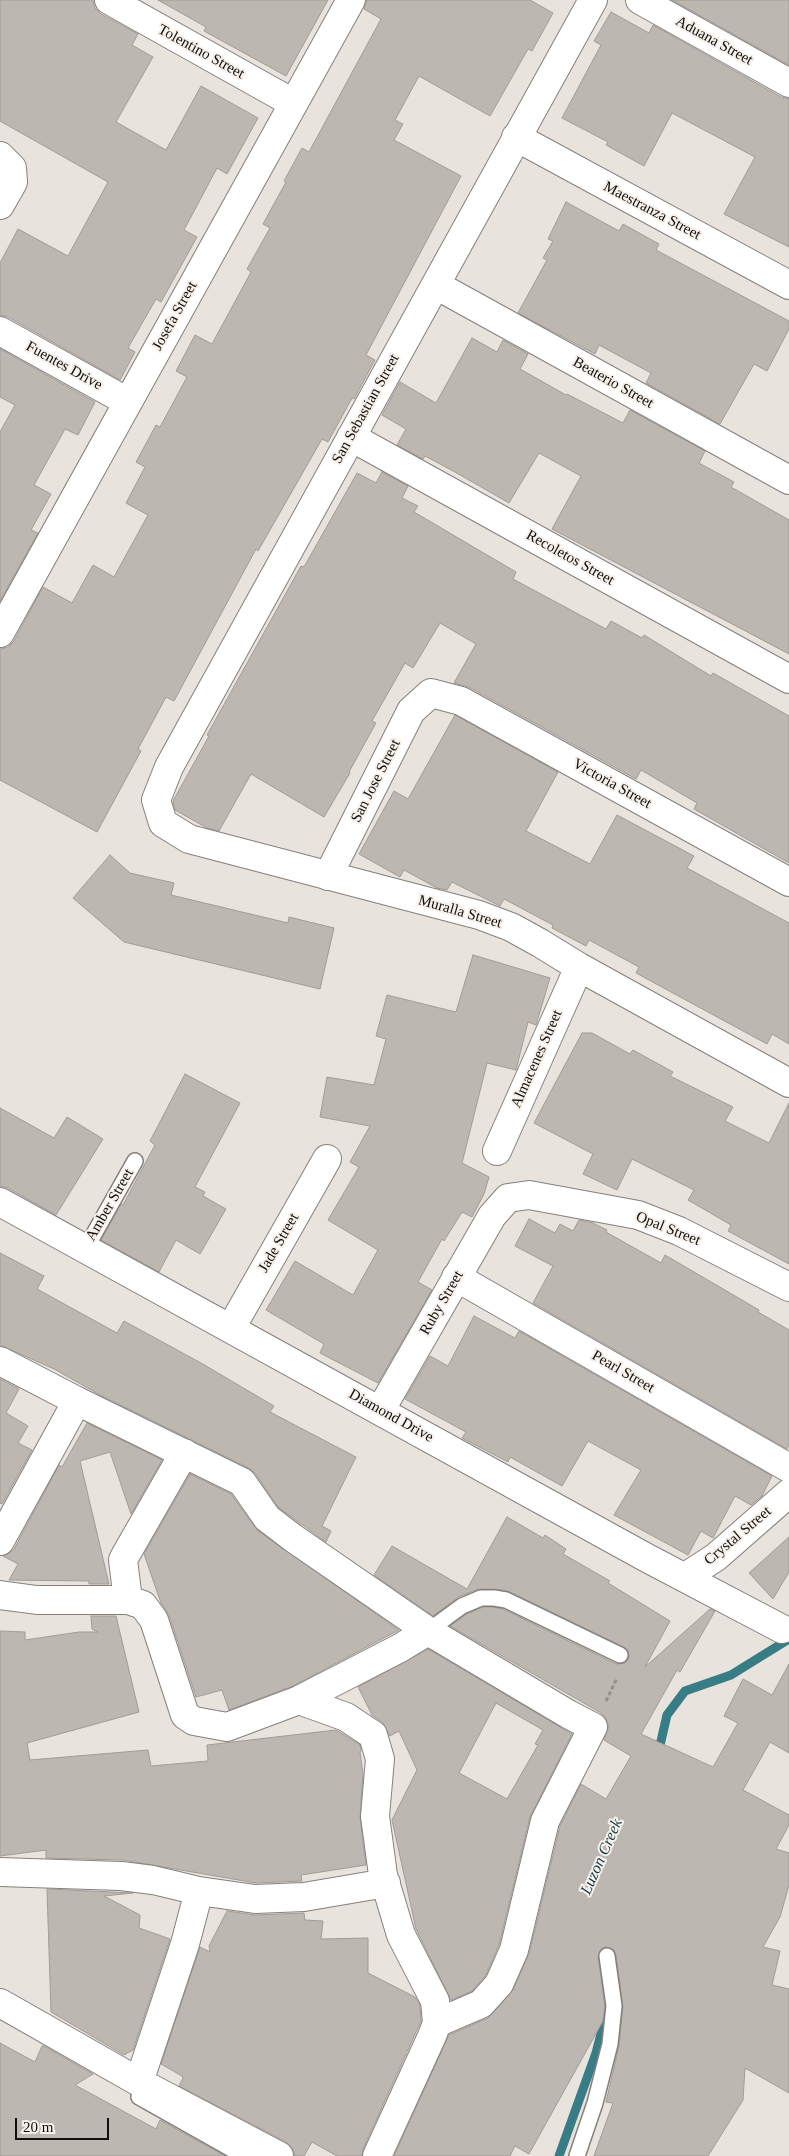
<!DOCTYPE html>
<html>
<head>
<meta charset="utf-8">
<style>
  body { margin:0 }
  #map { position:relative; width:789px; height:2156px; overflow:hidden; background:#e9e3de; font-family:Georgia,serif }
  canvas { display:block }
  .scale { position:absolute; left:15px; top:2118px; width:94px; height:22px; box-sizing:border-box; border:2px solid #110f0d; border-top:0; padding-left:6px; font-size:15px; line-height:18px; white-space:nowrap; color:#110f0d; -webkit-text-stroke:4px #f7f1ec; paint-order:stroke }
</style>
</head>
<body>
<div id="map">
<canvas width="789" height="2156"></canvas>
<div class="scale">20 m</div>
</div>
<script>
const context = document.querySelector('canvas').getContext('2d');
context.lineJoin = 'round';
function toPath(rows) {
  const path = new Path2D();
  for (const r of rows) {
    path.moveTo(r[0], r[1]);
    for (let i = 2; i < r.length; i += 2) path.lineTo(r[i], r[i + 1]);
  }
  return path;
}
function trace(path, color, width, dash) {
  context.strokeStyle = color;
  context.lineWidth = width;
  context.lineCap = dash ? 'butt' : 'round';
  context.setLineDash(dash || []);
  context.stroke(path);
}
function fillPath(path, color) {
  context.fillStyle = color;
  context.fill(path, 'evenodd');
}
function label(font, color, halo, rows, align = 'center') {
  context.font = font + ' Georgia,serif';
  context.lineWidth = 4;
  context.setLineDash([]);
  context.textBaseline = 'middle';
  context.strokeStyle = halo;
  context.fillStyle = color;
  for (const [text, x, y, turn = 0] of rows) {
    context.save();
    context.translate(x, y);
    context.rotate((+turn || 0) * Math.PI / 180);
    context.textAlign = isNaN(turn) ? turn : align;
    if (halo) context.strokeText(text, 0, 0);
    context.fillText(text, 0, 0);
    context.restore();
  }
}
trace(toPath([
  [658,1754,667,1715,685,1691,731,1675,789,1639],
  [559,2156,596,2053,604,2022,603,2007]
]), '#387c86', 9);
const building = toPath([
  [0,0,93,0,95,8,101,14,138,34,132,45,153,57,116,122,166,150,201,86,258,118,227,174,217,168,184,230,197,237,161,302,156,299,128,348,135,352,120,380,8,317,0,315,0,263,18,229,68,256,108,182,0,121,0,0],
  [158,0,328,0,286,76,204,31,206,27,158,0],
  [367,0,530,0,553,13,532,51,528,49,490,116,419,76,395,120,403,124,394,140,461,176,366,355,375,360,354,399,352,398,328,442,322,439,258,551,256,549,174,701,166,697,138,749,141,751,97,832,0,780,0,649,8,647,14,641,43,587,72,603,93,565,114,577,148,515,126,503,145,467,136,462,156,425,160,427,187,377,176,371,195,335,212,344,251,272,247,269,270,228,263,224,286,182,284,181,302,148,309,152,381,19,364,9,367,0],
  [672,0,789,0,789,65,672,0],
  [611,12,649,33,653,25,781,97,789,99,789,247,724,214,755,157,672,113,644,166,606,145,608,142,562,118,601,45,594,41,611,12],
  [566,202,619,231,623,224,659,244,656,250,789,321,789,329,767,371,754,364,720,424,646,383,651,373,599,345,595,354,518,313,547,260,543,258,553,241,548,239,566,202],
  [472,338,497,352,503,340,528,354,520,369,566,395,567,394,623,423,630,410,705,451,699,463,734,482,731,487,789,520,789,654,552,529,581,476,539,453,509,503,455,472,425,456,423,459,397,445,406,429,382,415,400,382,436,403,472,338],
  [0,349,95,402,78,435,65,429,34,485,51,494,31,530,38,533,0,601,0,432,15,405,0,397,0,349],
  [382,472,408,486,402,498,418,506,414,512,516,572,513,579,606,629,611,621,642,638,644,635,711,676,713,673,789,716,789,863,694,809,697,803,641,770,636,779,469,687,454,683,476,644,440,623,413,668,405,663,372,721,376,723,349,772,350,773,324,817,251,774,219,831,207,828,175,810,173,801,209,736,207,735,301,566,304,567,357,473,376,483,382,472],
  [455,715,558,772,526,831,590,864,617,815,694,856,687,868,789,923,789,1044,772,1034,767,1044,636,973,639,967,589,940,586,946,552,928,553,925,504,899,500,906,452,882,447,890,437,888,404,870,400,877,359,854,394,791,408,799,455,715],
  [110,855,130,873,174,883,171,895,288,923,289,917,334,928,320,989,124,942,73,898,110,855],
  [473,955,550,978,536,1025,528,1022,516,1070,487,1063,462,1163,489,1177,484,1194,472,1217,462,1212,444,1241,442,1239,418,1282,432,1290,378,1383,320,1353,324,1344,266,1310,295,1261,353,1295,378,1250,328,1220,359,1167,350,1162,370,1126,320,1117,327,1077,374,1085,386,1039,376,1036,387,995,456,1012,473,955],
  [582,1033,592,1033,630,1054,633,1050,673,1072,670,1076,733,1107,725,1121,769,1143,789,1103,789,1264,728,1231,731,1225,688,1200,694,1190,632,1159,617,1190,583,1174,593,1154,534,1123,582,1033],
  [185,1074,240,1103,195,1187,205,1192,203,1196,226,1209,200,1254,176,1240,159,1272,101,1240,121,1204,123,1205,155,1145,150,1141,185,1074],
  [0,1108,54,1138,67,1117,103,1139,56,1215,8,1188,0,1186,0,1108],
  [529,1219,555,1233,560,1224,573,1231,579,1220,593,1223,607,1230,606,1232,661,1263,665,1255,759,1310,758,1312,789,1330,789,1445,787,1449,533,1303,553,1266,515,1246,529,1219],
  [0,1253,44,1276,37,1289,117,1333,124,1321,201,1363,274,1406,270,1412,356,1457,322,1526,331,1531,326,1542,278,1507,255,1473,249,1468,102,1396,54,1369,0,1345,0,1253],
  [474,1316,515,1338,519,1331,772,1476,762,1496,751,1505,735,1496,713,1538,701,1531,688,1555,614,1515,641,1470,588,1441,562,1486,510,1457,508,1462,462,1438,466,1432,405,1399,430,1356,448,1366,474,1316],
  [0,1379,19,1389,6,1413,28,1426,18,1443,32,1450,2,1504,0,1503,0,1379],
  [87,1423,162,1460,131,1514,110,1452,80,1461,109,1584,89,1584,89,1581,9,1580,18,1564,3,1556,8,1554,14,1549,59,1465,62,1467,87,1423],
  [190,1474,231,1494,257,1530,399,1630,293,1686,229,1710,222,1690,196,1697,169,1615,161,1603,144,1554,190,1474],
  [507,1517,543,1538,545,1535,566,1549,563,1554,610,1581,608,1583,670,1621,645,1667,710,1609,715,1611,680,1672,677,1670,641,1734,713,1767,738,1723,724,1716,743,1679,772,1695,789,1664,789,1753,770,1742,743,1790,789,1815,789,1825,776,1849,789,1853,789,1885,780,1917,763,1947,780,1951,772,1985,789,1989,789,2093,745,2068,743,2100,708,2156,594,2156,613,2103,606,2102,619,2046,623,2007,616,1955,614,1950,606,1947,601,1949,598,1957,605,2006,603,2021,529,2154,515,2146,510,2156,394,2156,449,2035,488,2018,513,1990,529,1954,560,1826,581,1784,606,1799,631,1756,604,1740,609,1726,606,1719,601,1713,450,1626,467,1614,483,1607,493,1607,503,1609,616,1664,625,1663,629,1659,628,1650,624,1647,510,1592,496,1589,478,1589,458,1597,433,1616,374,1575,392,1546,467,1589,507,1517],
  [789,1537,789,1572,773,1599,749,1573,789,1537],
  [91,1616,116,1616,139,1712,27,1743,30,1760,148,1750,151,1766,208,1761,207,1745,336,1730,360,1745,361,1751,360,1752,363,1774,360,1818,366,1865,301,1875,302,1881,256,1883,123,1860,46,1858,46,1850,0,1856,0,1631,25,1632,25,1640,79,1632,98,1632,92,1629,91,1616],
  [428,1649,572,1734,530,1817,499,1945,486,1975,472,1991,451,2000,416,1929,392,1820,417,1770,399,1731,390,1736,382,1722,372,1715,358,1687,428,1649],
  [496,1703,543,1730,535,1744,538,1745,507,1799,459,1773,496,1703],
  [47,1889,133,1893,104,1896,140,1915,139,1928,170,1939,133,2050,124,2055,51,2012,47,1889],
  [227,1911,255,1915,304,1913,305,1920,323,1921,321,1939,368,1938,368,1973,415,1997,420,2005,421,2021,363,2149,362,2156,337,2156,312,2142,304,2156,295,2156,292,2148,286,2142,179,2086,183,2078,182,2076,161,2064,200,1947,210,1952,209,1946,227,1911],
  [0,2043,35,2062,42,2046,44,2046,93,2074,75,2085,156,2129,160,2120,225,2156,0,2156,0,2043]
]);
fillPath(building, '#bdb7b2');
trace(building, '#a09b96', 1);
const lane = toPath([
  [85,1250,135,1161],
  [428,1631,462,1606,481,1598,494,1598,506,1600,620,1655],
  [139,2097,244,2156],
  [577,2156,595,2103,610,2044,614,2006,607,1956]
]);
const street = toPath([
  [109,0,293,103],
  [593,0,169,767,156,800,163,823,189,839,479,915,511,927,540,943,579,967,789,1083],
  [640,0,789,83],
  [516,137,789,285],
  [0,156,12,168,13,182,0,205],
  [436,285,789,480],
  [0,331,128,402],
  [351,437,789,679],
  [0,633,351,0],
  [328,876,411,711,431,693,461,701,789,882],
  [497,1151,579,967],
  [0,1202,647,1558,782,1629],
  [456,1277,789,1468],
  [231,1328,327,1159],
  [0,1361,77,1401,242,1482,267,1518,293,1538,428,1631,568,1714,593,1727,545,1821,514,1950,499,1984,481,2004,437,2023],
  [380,1411,492,1216,508,1198,529,1195,638,1215,679,1231,789,1287],
  [0,1541,77,1401],
  [685,1577,716,1557,789,1493],
  [0,1595,37,1600,128,1600,143,1605,154,1620,185,1715,194,1721,227,1727,299,1700,400,1648,428,1631],
  [128,1600,123,1560,125,1556,184,1453],
  [299,1700,346,1717,373,1735,380,1759,375,1816,383,1875,401,1935,435,2001,437,2023,432,2036,377,2156],
  [0,1872,121,1876,153,1880,199,1891,255,1899,304,1897,386,1883],
  [0,2003,139,2082,279,2156],
  [139,2082,185,1944,199,1891]
]);
trace(lane, '#85807b', 18);
trace(street, '#85807b', 30);
trace(toPath([
  [606,1701,617,1678]
]), '#94908c', 3, [4, 2.5]);
trace(lane, '#fff', 15);
trace(street, '#fff', 28);
label('15px', '#110f0d', '#f7f1ec', [
  ["Aduana Street",714,41,29],
  ["Tolentino Street",201,52,29],
  ["Maestranza Street",652,211,28],
  ["Josefa Street",175,316,-61],
  ["Fuentes Drive",64,366,29],
  ["Beaterio Street",613,383,29],
  ["San Sebastian Street",366,409,-61],
  ["Recoletos Street",570,558,29],
  ["San Jose Street",376,781,-63],
  ["Victoria Street",612,784,29],
  ["Muralla Street",460,912,16],
  ["Almacenes Street",537,1059,-66],
  ["Amber Street",110,1205,-60],
  ["Opal Street",668,1229,22],
  ["Jade Street",279,1243,-60],
  ["Ruby Street",442,1303,-60],
  ["Pearl Street",623,1372,30],
  ["Diamond Drive",391,1416,29],
  ["Crystal Street",738,1536,-40]
]);
label('italic 16px', '#134046', '#f7f1ec', [
  ["Luzon Creek",602,1857,-66]
]);
</script>
</body>
</html>
